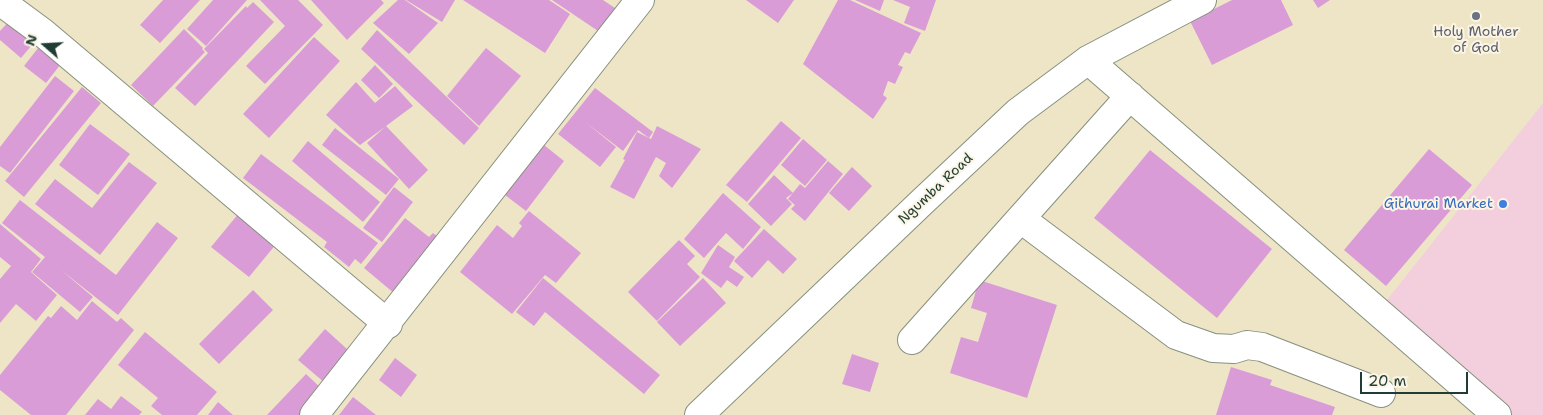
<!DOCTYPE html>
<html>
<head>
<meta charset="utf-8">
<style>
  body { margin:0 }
  #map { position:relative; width:1543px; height:415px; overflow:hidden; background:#eee5c7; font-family:"Shantell Sans",sans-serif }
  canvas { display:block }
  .north { position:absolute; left:20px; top:20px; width:50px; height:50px; -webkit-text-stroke:4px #fcf5e5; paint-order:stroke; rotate:289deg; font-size:14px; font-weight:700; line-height:20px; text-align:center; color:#1f3d34 }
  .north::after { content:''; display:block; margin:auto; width:18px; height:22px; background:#1f3d34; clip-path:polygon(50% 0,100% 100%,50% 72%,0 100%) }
  .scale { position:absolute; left:1360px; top:372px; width:108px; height:22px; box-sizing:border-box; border:2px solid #1f3d34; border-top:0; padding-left:6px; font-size:15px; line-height:18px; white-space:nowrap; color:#1f3d34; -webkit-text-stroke:4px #fcf5e5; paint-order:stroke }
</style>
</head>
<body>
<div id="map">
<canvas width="1543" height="415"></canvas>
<div class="north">N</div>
<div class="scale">20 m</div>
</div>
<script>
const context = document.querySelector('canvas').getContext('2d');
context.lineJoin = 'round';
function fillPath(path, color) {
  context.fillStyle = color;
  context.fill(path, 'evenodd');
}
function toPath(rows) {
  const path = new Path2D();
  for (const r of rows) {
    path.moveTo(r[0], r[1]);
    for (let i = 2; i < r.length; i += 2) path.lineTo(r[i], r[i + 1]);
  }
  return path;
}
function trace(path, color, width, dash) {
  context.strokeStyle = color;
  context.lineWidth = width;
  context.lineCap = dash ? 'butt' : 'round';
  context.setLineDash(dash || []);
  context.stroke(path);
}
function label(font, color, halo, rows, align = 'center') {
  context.font = font + ' "Shantell Sans",sans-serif';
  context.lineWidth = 4;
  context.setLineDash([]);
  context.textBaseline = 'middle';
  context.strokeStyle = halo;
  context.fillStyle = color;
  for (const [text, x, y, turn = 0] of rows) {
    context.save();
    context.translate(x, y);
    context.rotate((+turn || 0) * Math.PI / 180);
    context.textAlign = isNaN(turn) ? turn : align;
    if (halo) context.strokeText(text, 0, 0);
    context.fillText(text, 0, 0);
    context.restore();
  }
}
fillPath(toPath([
  [1543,103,1543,415,1504,415,1383,305]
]), '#f3cfde');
fillPath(toPath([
  [163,0,200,0,160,43,140,25],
  [213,0,247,0,206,46,187,29],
  [260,0,298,0,323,25,265,84,246,66,285,26],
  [311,0,381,0,384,3,347,40],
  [398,0,405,0,438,23,409,54,373,23],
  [406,0,455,0,442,22],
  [463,0,549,0,570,14,545,53],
  [552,0,603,0,621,12,604,35],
  [746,0,794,0,778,23],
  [838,0,850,0,921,33,910,54,905,52,898,65,903,67,895,84,888,81,883,95,887,98,873,119,803,64],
  [855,0,884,0,880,11],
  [893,0,936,0,925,31,904,23,910,7],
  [1232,0,1281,0,1293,25,1212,65,1190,21],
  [1313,0,1330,0,1318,8],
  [253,2,274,22,195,106,175,88,208,53,204,49,246,6,247,8],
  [12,18,37,39,21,58,0,40,0,31],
  [184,29,203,48,202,49,205,52,153,106,131,85],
  [377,30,479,128,464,145,361,49],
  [314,37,340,61,269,138,243,114],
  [42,43,64,60,46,83,24,66],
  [486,48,521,76,479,126,447,96],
  [375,65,393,84,379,98,361,80],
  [55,76,74,91,10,173,0,166,0,147],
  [356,82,375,103,395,86,413,106,386,126,428,170,409,189,367,143,385,127,360,145,326,115],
  [82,87,101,103,24,197,5,181],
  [595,88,653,132,649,138,638,130,623,151,585,122,616,147,600,167,558,134],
  [781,121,801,138,747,202,726,185],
  [90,124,130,154,98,195,59,165],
  [657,126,701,149,672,188,659,176,666,163,656,157,634,199,610,187,625,160,623,159,637,132,651,139],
  [335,128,399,179,386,195,322,145],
  [803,139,827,160,805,186,781,165],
  [308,141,380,202,363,222,292,161],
  [544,145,564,161,526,211,505,195],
  [1429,149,1472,185,1386,286,1344,250],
  [1150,150,1272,249,1217,318,1094,218],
  [261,154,378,243,361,264,355,259,349,267,324,247,327,242,243,178],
  [828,161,843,174,805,221,791,209,795,205,788,199,800,184,805,188],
  [129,162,157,183,100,255,35,204,55,179,92,208],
  [852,167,872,186,849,211,829,193],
  [774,175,793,193,786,198,792,204,771,226,748,204],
  [394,187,413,202,382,242,363,228],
  [723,193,761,227,743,249,726,233,704,258,684,239],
  [20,200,116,275,157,222,178,238,118,315,61,270,93,297,80,312,32,272,45,257,2,223],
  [529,211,581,253,556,283,545,275,512,314,460,272,497,225,513,238,522,226,519,223],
  [239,213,277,243,249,277,211,247],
  [405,218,429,237,433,233,441,239,395,294,364,268],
  [0,224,41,259,31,272,57,295,36,321,16,304,0,323,0,279,11,266,0,257],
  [764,229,797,259,783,274,768,260,752,278,734,261],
  [679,240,695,256,687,264,700,277,657,321,628,292],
  [718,245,735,257,729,267,744,277,737,287,727,280,721,288,701,273],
  [543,278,660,375,644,394,545,312,534,326,516,312],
  [703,278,726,303,680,346,657,322],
  [979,280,1057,305,1027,398,950,373,961,337,978,342,987,313,971,308],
  [253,290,273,310,219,364,199,344],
  [92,301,117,322,121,318,134,330,66,415,31,415,0,390,0,375,48,316,51,318,61,306,77,320],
  [325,329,358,359,332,389,298,360],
  [145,332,217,392,197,415,162,415,151,406,158,398,118,365],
  [852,354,879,363,870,392,842,384],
  [395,358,417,375,401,397,379,380],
  [1231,367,1272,380,1270,385,1335,407,1332,415,1216,415],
  [306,374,324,391,302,415,267,415],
  [121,396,142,412,139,415,85,415,98,399,111,409],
  [353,397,376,415,339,415],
  [218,402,233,415,208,415]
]), '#d99cd7');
const minor = toPath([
  [0,1,42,32,388,324],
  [1088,60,1497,415],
  [1021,219,1176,335,1213,348,1234,349,1247,345,1262,347,1381,393],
  [912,340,1130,96],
  [314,415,640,0],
  [699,415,922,202,1018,112,1088,60,1202,0]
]);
trace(minor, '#86917e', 30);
trace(minor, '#fff', 28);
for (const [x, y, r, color] of [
  [1476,16,5,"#6b7280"],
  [1503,204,5,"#3f7fe0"]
]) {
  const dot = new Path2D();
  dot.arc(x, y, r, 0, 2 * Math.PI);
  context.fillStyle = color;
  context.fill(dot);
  trace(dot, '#fcf5e5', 2);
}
label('14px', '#5b616d', '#fcf5e5', [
  ["Holy Mother",1476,32],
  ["of God",1476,48]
]);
label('14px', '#1f3d34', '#fcf5e5', [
  ["Ngumba Road",936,189,-43]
]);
label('14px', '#366cbe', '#fcf5e5', [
  ["Githurai Market",1493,204]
], 'right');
</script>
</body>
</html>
